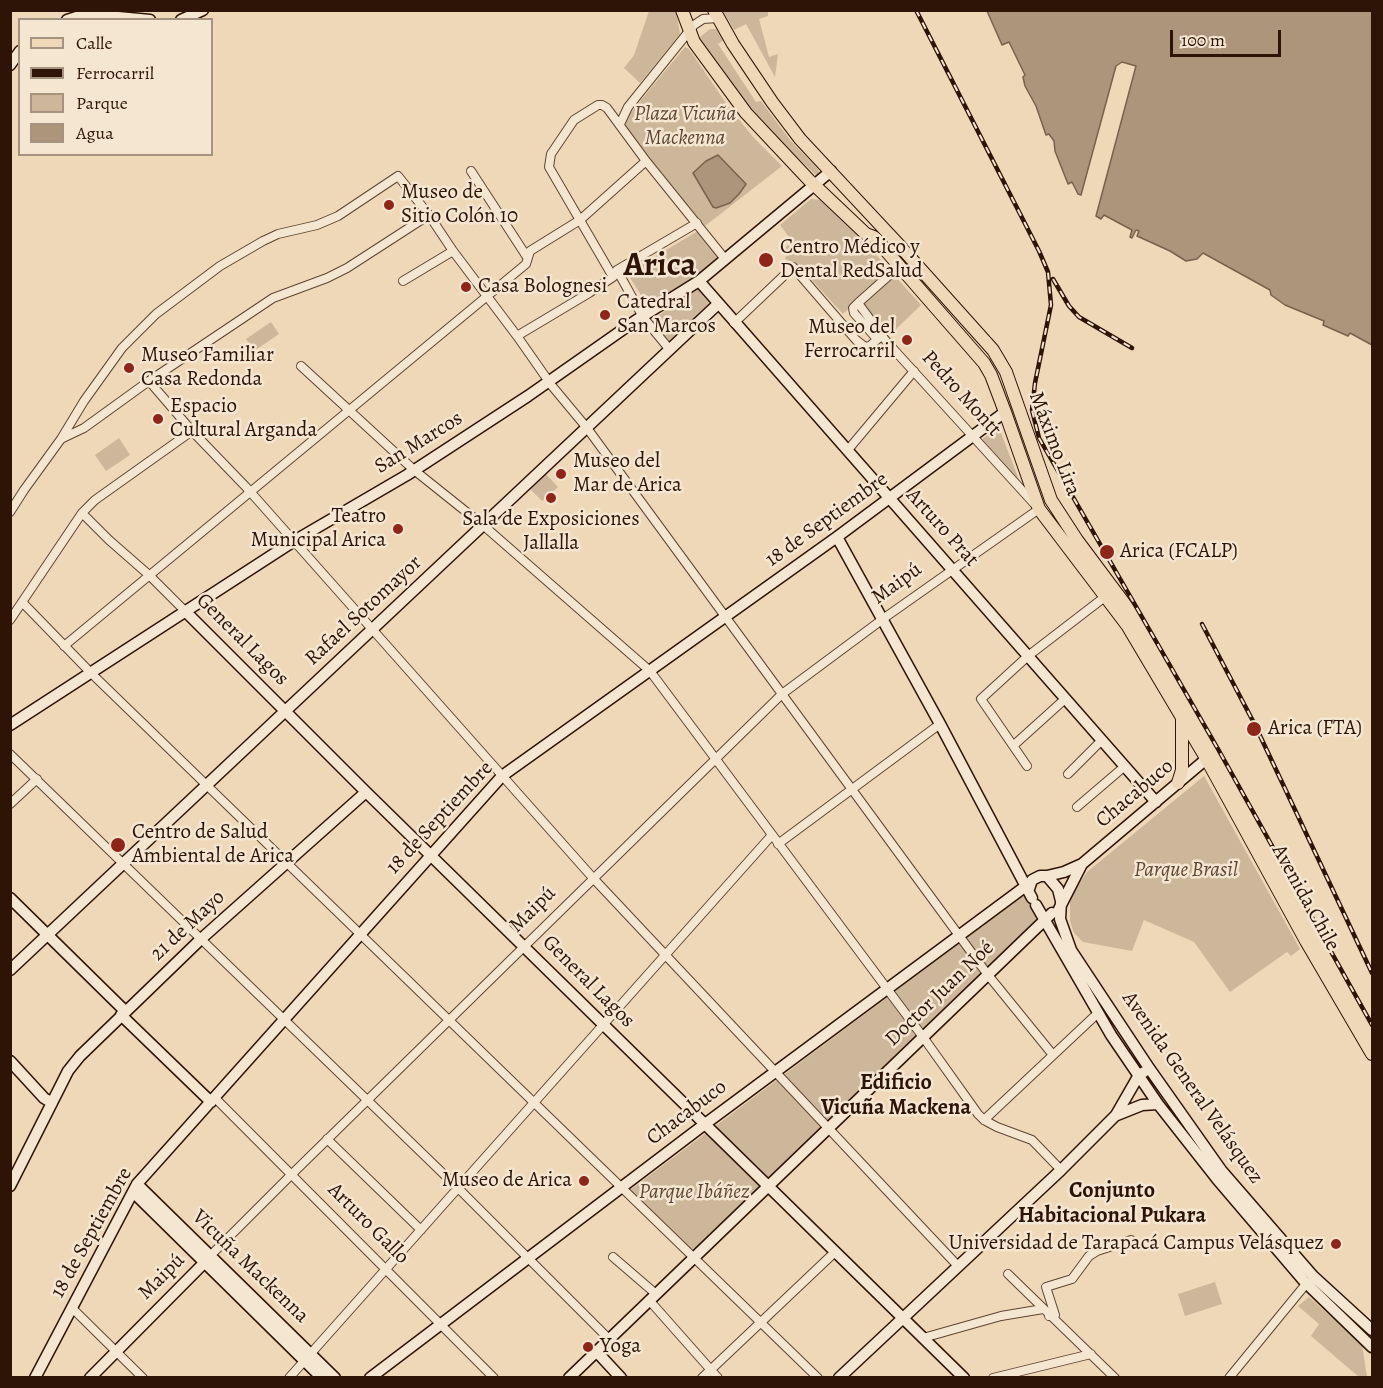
<!DOCTYPE html>
<html>
<head>
<meta charset="utf-8">
<style>
  body { margin:0 }
  #map { position:relative; width:1383px; height:1388px; overflow:hidden; background:#eed8b8; font-family:Alegreya,serif }
  canvas { display:block }
  .frame { position:absolute; inset:0; border:12px solid #2e1406; pointer-events:none }
  .legend { position:absolute; left:18px; top:18px; width:195px; height:138px; box-sizing:border-box; background:#f4e6d1; border:2px solid #a59280; margin:0; padding:8px 10px; list-style:none; font-size:18px; color:#2e1406 }
  .legend li { display:flex; align-items:center; gap:12px; height:30px }
  .legend b { width:30px; border:2px solid #a59280 }
  .scale { position:absolute; left:1170px; top:30px; width:111px; height:27px; box-sizing:border-box; border:3px solid #2e1406; border-top:0; padding-left:8px; font-size:18px; line-height:21px; white-space:nowrap; color:#2e1406; -webkit-text-stroke:4px #f4e6d1; paint-order:stroke }
</style>
</head>
<body>
<div id="map">
<canvas width="1383" height="1388"></canvas>
<div class="frame"></div>
<ul class="legend">
<li><b style="height:8px;background:#eed8b8"></b>Calle</li>
<li><b style="height:8px;background:#2e1406"></b>Ferrocarril</li>
<li><b style="height:16px;background:#cdb79a"></b>Parque</li>
<li><b style="height:16px;background:#ad957b"></b>Agua</li>
</ul>
<div class="scale">100 m</div>
</div>
<script>
const context = document.querySelector('canvas').getContext('2d');
context.lineJoin = 'round';
function fillPath(path, color) {
  context.fillStyle = color;
  context.fill(path, 'evenodd');
}
function toPath(rows) {
  const path = new Path2D();
  for (const r of rows) {
    path.moveTo(r[0], r[1]);
    for (let i = 2; i < r.length; i += 2) path.lineTo(r[i], r[i + 1]);
  }
  return path;
}
function trace(path, color, width, dash) {
  context.strokeStyle = color;
  context.lineWidth = width;
  context.lineCap = dash ? 'butt' : 'round';
  context.setLineDash(dash || []);
  context.stroke(path);
}
function label(font, color, halo, rows, align = 'center') {
  context.font = font + ' Alegreya,serif';
  context.lineWidth = 5;
  context.setLineDash([]);
  context.textBaseline = 'middle';
  context.strokeStyle = halo;
  context.fillStyle = color;
  for (const [text, x, y, turn = 0] of rows) {
    context.save();
    context.translate(x, y);
    context.rotate((+turn || 0) * Math.PI / 180);
    context.textAlign = isNaN(turn) ? turn : align;
    if (halo) context.strokeText(text, 0, 0);
    context.fillText(text, 0, 0);
    context.restore();
  }
}
fillPath(toPath([
  [649,11,676,11,680,34,640,83,624,68,634,55],
  [723,11,768,11,768,16,759,19,769,57,778,54,775,77,746,24,734,30],
  [710,29,718,29,724,40,718,44,756,102,761,101,790,140,817,168,819,172,817,176,766,129,734,90,699,38],
  [685,47,689,49,728,106,754,138,782,166,705,226,623,127,626,118],
  [811,199,822,200,853,228,885,265,885,275,843,314,796,263,789,264,785,258,787,255,783,250,792,241,780,225],
  [698,231,719,257,695,277,648,306,627,273],
  [893,277,896,277,921,305,890,335,863,304],
  [697,288,712,307,668,345,651,321],
  [271,322,279,334,254,351,246,339],
  [999,428,1021,485,982,439],
  [119,438,130,455,106,471,95,455],
  [546,474,558,487,542,501,530,489],
  [1204,776,1300,949,1291,956,1287,952,1230,992,1194,942,1144,920,1132,951,1083,942,1074,933,1070,921,1070,903,1073,892,1087,872],
  [1024,896,1037,917,1036,921,696,1249,690,1248,630,1190,1021,897],
  [1215,1282,1222,1304,1185,1316,1178,1294],
  [1309,1297,1362,1344,1367,1377,1359,1377,1311,1336,1319,1324,1298,1306]
]), '#cdb79a');
const water = toPath([
  [987,11,1372,11,1372,345,1350,333,1348,336,1323,325,1324,321,1285,305,1271,295,1270,290,1203,253,1197,259,1186,261,1170,251,1137,236,1139,231,1136,230,1132,238,1130,237,1132,230,1104,215,1101,219,1096,216,1136,66,1122,62,1116,66,1081,195,1078,194,1072,182,1068,184,1055,151,1054,141,1049,134,1046,135,1036,106,1025,86,1023,77,1025,75,1009,42,1002,45,987,11],
  [718,155,746,184,739,194,730,203,716,208,713,207,693,173,706,161,718,155]
]);
fillPath(water, '#ad957b');
trace(water, '#7a614c', 1.5);
const street = toPath([
  [620,124,628,107,694,25,703,19,718,18],
  [471,171,527,257],
  [617,270,643,317,670,350],
  [613,277,549,167,551,154,574,120,598,105,602,105,607,108,646,161,725,259],
  [403,281,453,251],
  [858,303,853,308,854,313,877,339],
  [734,323,793,267,856,340,865,347,870,346,882,335],
  [517,336,589,293,613,277,617,270,697,223],
  [301,366,414,470,484,526,650,671,923,1037,978,1114,984,1120,997,1127,1032,1140,1061,1170],
  [149,381,192,431,246,487,593,878,958,1266],
  [63,438,84,428,149,381,273,298,327,278,347,268,429,215],
  [847,451,914,371],
  [10,512,24,490,61,439,84,401,122,348,156,314,220,266,263,241,278,234,317,225,338,216,398,176,429,215,453,251,517,336,552,386,587,428,988,975,1053,1055],
  [82,513,109,540,149,575,186,612],
  [22,602,91,673,818,1378],
  [10,620,82,513,95,500,192,431],
  [64,646,526,264,530,251,580,220,646,161],
  [1014,745,1065,699],
  [10,754,458,1188,609,1339],
  [1027,766,981,699,1028,656,1106,596],
  [1068,774,1102,740],
  [10,804,37,779],
  [1077,807,1125,766],
  [778,844,940,724],
  [215,1098,494,1378],
  [984,1120,1098,1013],
  [327,1139,421,1230],
  [210,1256,291,1175,782,694,887,616,1039,509,886,341,858,303,894,271],
  [613,1257,656,1294],
  [1008,1274,1115,1378],
  [649,1300,718,1378],
  [72,1308,143,1378],
  [1049,1316,1055,1315,1046,1287,1072,1279,1089,1256,1097,1251,1131,1240],
  [923,1338,1001,1316,1043,1309],
  [289,1378,772,835],
  [702,1378,835,1252],
  [993,1378,1091,1354],
  [1229,1378,1306,1284]
]);
const secondary = toPath([
  [67,20,86,14,150,20],
  [181,20,203,10],
  [10,65,20,51],
  [699,281,1156,802],
  [837,537,940,724,1032,898],
  [186,612,366,792,964,1378],
  [10,725,294,541,407,475,528,396,635,321,699,281,831,171],
  [1047,876,1064,872,1082,864,1211,755],
  [1029,889,1032,880,1040,876,1047,876,1058,889,1061,901],
  [10,898,125,1011],
  [1061,902,1060,919,1071,950,1149,1068,1221,1170,1313,1276,1372,1330],
  [1036,905,1111,1035,1158,1104,1217,1179,1304,1281,1372,1347],
  [1059,909,1082,864],
  [10,970,718,304],
  [121,1015,211,1102],
  [10,1061,44,1098,52,1103],
  [1117,1115,1142,1105,1158,1104],
  [137,1184,335,1378],
  [10,1186,68,1071,80,1056,201,939,366,792],
  [133,1192,322,1378],
  [596,1351,621,1378],
  [35,1378,137,1184,502,776,837,537,1005,412],
  [90,1378,208,1259],
  [370,1378,705,1124,1030,883],
  [569,1378,1052,913],
  [839,1378,1061,1170,1116,1115,1139,1075,1144,1072]
]);
const primary = toPath([
  [682,10,694,42,746,113,809,180,866,234,874,237,984,363,991,375,1005,412,1039,509,1127,625,1206,758,1306,941,1372,1054],
  [714,10,733,44,772,102,800,139,899,245,993,350,1006,372,1051,500,1077,540,1136,619,1372,1035],
  [1178,783,1182,770,1182,719]
]);
trace(street, '#5e4532', 10);
trace(secondary, '#2e1406', 13);
trace(primary, '#2e1406', 14);
trace(street, '#f4e6d1', 8);
trace(secondary, '#f4e6d1', 10);
trace(primary, '#eed8b8', 12);
const rail = toPath([
  [916,10,1039,251,1048,272,1051,305,1035,383,1032,410,1039,438,1218,749,1372,1025],
  [1053,279,1069,306,1079,317,1132,348],
  [1202,624,1254,723,1372,973]
]);
trace(rail, '#2e1406', 4.5);
trace(rail, '#f4e6d1', 2, [7]);
for (const [x, y, r, color] of [
  [389,205,6,"#8f2418"],
  [766,260,8,"#8f2418"],
  [466,287,6,"#8f2418"],
  [605,315,6,"#8f2418"],
  [907,340,6,"#8f2418"],
  [129,368,6,"#8f2418"],
  [158,419,6,"#8f2418"],
  [561,474,6,"#8f2418"],
  [551,498,6,"#8f2418"],
  [398,529,6,"#8f2418"],
  [1107,552,8,"#8f2418"],
  [1254,729,8,"#8f2418"],
  [118,845,8,"#8f2418"],
  [584,1181,6,"#8f2418"],
  [1336,1244,6,"#8f2418"],
  [588,1347,6,"#8f2418"]
]) {
  const dot = new Path2D();
  dot.arc(x, y, r, 0, 2 * Math.PI);
  context.fillStyle = color;
  context.fill(dot);
  trace(dot, '#f4e6d1', 2);
}
label('italic 21px', '#5e4532', '#f4e6d1', [
  ["Plaza Vicuña",685,115],
  ["Mackenna",685,139],
  ["Parque Brasil",1186,871],
  ["Parque Ibáñez",694,1193]
]);
label('21px', '#2e1406', '#f4e6d1', [
  ["Museo de",401,193],
  ["Sitio Colón 10",401,217],
  ["Centro Médico y",780,248],
  ["Dental RedSalud",780,272],
  ["Casa Bolognesi",478,287],
  ["Catedral",617,303],
  ["San Marcos",617,327],
  ["Museo del",895,328,"right"],
  ["Ferrocarril",895,352,"right"],
  ["Museo Familiar",141,356],
  ["Casa Redonda",141,380],
  ["Espacio",170,407],
  ["Cultural Arganda",170,431],
  ["Museo del",573,462],
  ["Mar de Arica",573,486],
  ["Teatro",386,517,"right"],
  ["Municipal Arica",386,541,"right"],
  ["Sala de Exposiciones",551,520,"center"],
  ["Jallalla",551,544,"center"],
  ["Arica (FCALP)",1120,552],
  ["Arica (FTA)",1268,729],
  ["Centro de Salud",132,833],
  ["Ambiental de Arica",132,857],
  ["Museo de Arica",572,1181,"right"],
  ["Universidad de Tarapacá Campus Velásquez",1324,1244,"right"],
  ["Yoga",600,1347]
], 'left');
label('21px', '#2e1406', '#f4e6d1', [
  ["Pedro Montt",961,394,48],
  ["San Marcos",419,443,-32],
  ["Máximo Lira",1054,444,69],
  ["18 de Septiembre",827,520,-36],
  ["Arturo Prat",942,528,48],
  ["Maipú",897,584,-36],
  ["Rafael Sotomayor",364,611,-43],
  ["General Lagos",242,640,45],
  ["Chacabuco",1135,794,-40],
  ["18 de Septiembre",440,818,-47],
  ["Avenida Chile",1305,898,61],
  ["Maipú",533,910,-45],
  ["21 de Mayo",188,926,-43],
  ["General Lagos",588,982,45],
  ["Doctor Juan Noé",940,994,-44],
  ["Avenida General Velásquez",1192,1088,55],
  ["Chacabuco",687,1113,-37],
  ["Arturo Gallo",368,1224,45],
  ["18 de Septiembre",92,1233,-61],
  ["Vicuña Mackenna",250,1267,44],
  ["Maipú",162,1277,-45]
]);
label('bold 22px', '#2e1406', '#f4e6d1', [
  ["Edificio",896,1084],
  ["Vicuña Mackena",896,1109],
  ["Conjunto",1112,1192],
  ["Habitacional Pukara",1112,1217]
]);
label('bold 33px', '#2e1406', '#f4e6d1', [
  ["Arica",660,267]
]);
</script>
</body>
</html>
